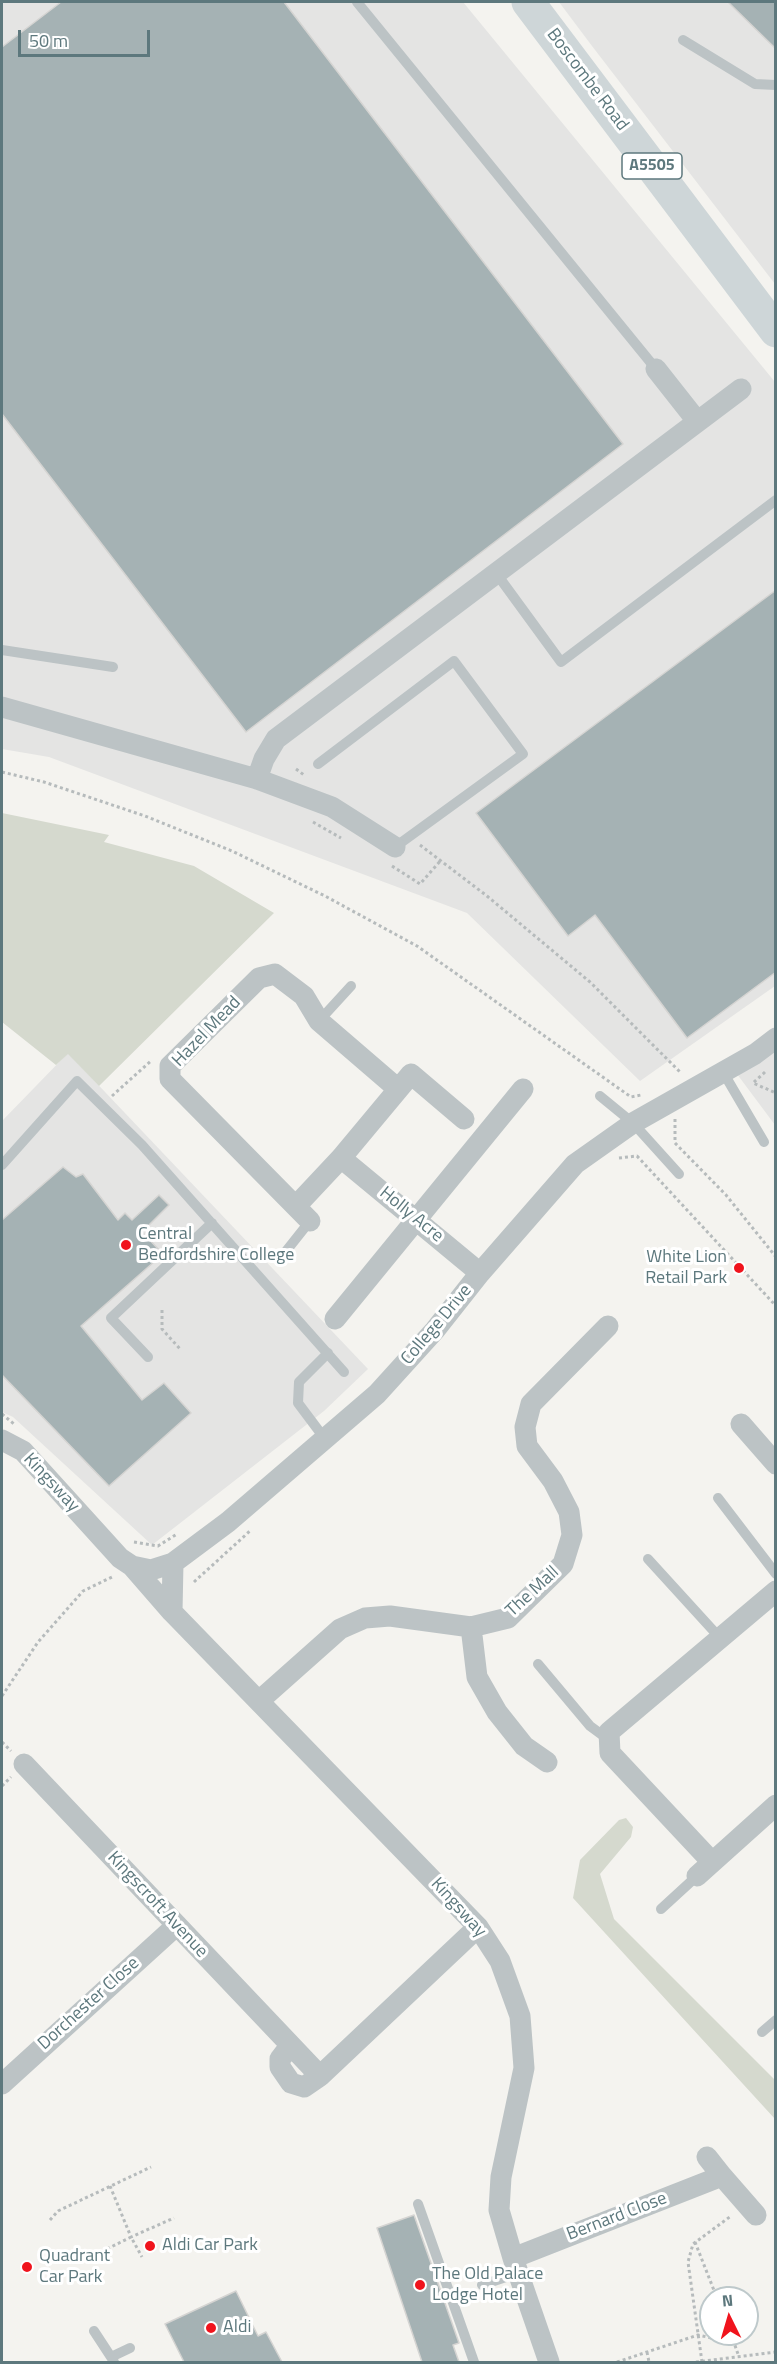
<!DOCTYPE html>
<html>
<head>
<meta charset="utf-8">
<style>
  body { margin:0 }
  #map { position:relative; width:777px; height:2364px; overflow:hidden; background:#f4f3ef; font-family:"Titillium Web",sans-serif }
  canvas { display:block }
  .frame { position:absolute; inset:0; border:3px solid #5d787d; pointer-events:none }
  .north { position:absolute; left:699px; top:2286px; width:60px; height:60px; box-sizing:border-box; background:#fff; border:2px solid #bec9cb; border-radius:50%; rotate:355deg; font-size:16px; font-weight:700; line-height:24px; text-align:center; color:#5d787d }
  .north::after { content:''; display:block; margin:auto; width:21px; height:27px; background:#f0141d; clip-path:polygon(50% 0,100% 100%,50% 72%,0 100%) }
  .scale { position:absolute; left:18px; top:30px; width:132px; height:27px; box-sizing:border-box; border:3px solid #5d787d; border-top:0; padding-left:8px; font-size:18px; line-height:21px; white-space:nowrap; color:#5d787d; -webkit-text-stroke:4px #fff; paint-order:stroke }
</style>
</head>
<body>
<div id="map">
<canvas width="777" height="2364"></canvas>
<div class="frame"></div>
<div class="north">N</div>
<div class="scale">50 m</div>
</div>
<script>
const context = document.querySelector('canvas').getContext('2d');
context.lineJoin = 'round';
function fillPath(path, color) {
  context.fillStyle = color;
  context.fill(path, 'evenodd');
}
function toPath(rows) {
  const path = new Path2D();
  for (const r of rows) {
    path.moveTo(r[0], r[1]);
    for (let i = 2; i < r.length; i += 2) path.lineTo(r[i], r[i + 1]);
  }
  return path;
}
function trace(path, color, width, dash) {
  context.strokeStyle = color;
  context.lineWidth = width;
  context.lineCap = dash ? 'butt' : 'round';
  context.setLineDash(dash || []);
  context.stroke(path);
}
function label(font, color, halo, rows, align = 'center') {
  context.font = font + ' "Titillium Web",sans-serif';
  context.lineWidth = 6;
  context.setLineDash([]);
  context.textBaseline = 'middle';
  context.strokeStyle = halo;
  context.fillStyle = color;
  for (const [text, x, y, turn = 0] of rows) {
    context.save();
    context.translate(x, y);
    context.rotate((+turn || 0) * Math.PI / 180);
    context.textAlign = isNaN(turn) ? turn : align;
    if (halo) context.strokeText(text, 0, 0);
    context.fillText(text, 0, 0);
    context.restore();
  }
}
fillPath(toPath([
  [2,2,463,2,775,382,775,986,640,1081,467,913,49,757,2,749],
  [559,2,775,2,775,284,592,46],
  [775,1045,775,1125,737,1074],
  [68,1053,368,1369,324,1411,152,1545,13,1417,2,1412,2,1121]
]), '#e4e4e3');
fillPath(toPath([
  [2,813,109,835,104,842,194,866,274,913,99,1086,68,1054,56,1065,2,1022],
  [626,1818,633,1827,631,1837,600,1874,614,1919,775,2080,775,2119,573,1898,580,1860,619,1820]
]), '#d5d9ce');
const building = toPath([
  [61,2,284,2,623,444,246,732,2,414,2,47,61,2],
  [728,2,776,2,776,49,728,2],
  [776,590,776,972,687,1038,595,915,568,936,476,813,776,590],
  [63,1167,76,1177,83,1174,118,1220,125,1213,132,1220,159,1195,169,1205,142,1232,163,1254,81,1326,142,1400,164,1383,191,1413,109,1486,2,1375,2,1220,63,1167],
  [414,2215,459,2343,453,2345,459,2362,422,2362,377,2228,414,2215],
  [236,2291,258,2336,266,2332,282,2362,184,2362,165,2324,236,2291]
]);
fillPath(building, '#a5b2b4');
trace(building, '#d5d4d2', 1.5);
trace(toPath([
  [296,769,304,775],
  [2,772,44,782,145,816,232,851,325,896,417,946,631,1097,641,1095],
  [313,822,341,838],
  [420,845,487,896,590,982,681,1073],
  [392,866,420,884,441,860],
  [765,1072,753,1083,776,1093],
  [112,1096,152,1060],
  [675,1119,675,1143,726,1195,776,1257],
  [619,1158,637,1156,776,1306],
  [162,1310,162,1329,180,1349],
  [2,1414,14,1424],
  [134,1542,158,1546,177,1534],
  [194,1582,251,1530],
  [2,1696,38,1642,83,1591,112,1577],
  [2,1742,11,1751],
  [2,1786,11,1777],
  [110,2186,131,2237,174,2218],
  [50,2220,58,2211,151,2167],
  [695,2242,717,2298],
  [91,2257,131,2237,142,2257],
  [731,2334,739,2357],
  [647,2352,649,2362],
  [617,2362,698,2335,734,2343],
  [696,2362,776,2352],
  [702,2362,688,2262,693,2244,731,2216]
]), '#b6bbbc', 3, [3, 3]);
trace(toPath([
  [357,2,656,369],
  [683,40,755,84,776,85],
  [496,573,561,662,776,500],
  [2,650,113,667],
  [318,764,454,661,523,754,395,847],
  [319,1021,351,986],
  [723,1072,764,1142],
  [600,1096,633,1123,679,1174],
  [2,1165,77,1081,142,1145,344,1372],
  [279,1260,310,1221],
  [148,1357,111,1318,212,1223],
  [325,1439,298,1403,299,1382,328,1353],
  [718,1498,776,1574],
  [648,1559,720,1638],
  [538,1664,590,1726,609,1740],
  [661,1909,697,1876],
  [762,2032,776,2020],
  [418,2204,474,2362],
  [482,2285,518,2273],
  [94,2331,111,2357],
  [114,2362,111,2357,130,2348]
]), '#bcc3c5', 10);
trace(toPath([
  [656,369,697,421],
  [2,707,257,779,332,807,395,847],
  [257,779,264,759,276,739,741,389],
  [341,1158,480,1273],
  [296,1206,341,1158,411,1074,464,1119],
  [310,1221,170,1079,170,1066,259,978,275,974,304,996,319,1021,398,1089],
  [335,1319,523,1089],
  [741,1424,776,1464],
  [2,1440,23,1451,120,1558,132,1566,151,1570,173,1563,228,1522,377,1394,435,1330,480,1273,575,1164,633,1123,755,1054,776,1038],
  [132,1566,172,1612,478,1927,500,1961,520,2016,524,2068,501,2177,499,2210,513,2258,549,2362],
  [172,1612,173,1563],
  [471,1627,477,1677,497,1712,524,1746,547,1762],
  [259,1701,340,1629,365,1618,390,1616,471,1627,508,1618,563,1564,572,1535,569,1512,553,1481,527,1446,525,1427,531,1404,608,1326],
  [24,1764,320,2076,478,1927],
  [712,1862,610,1753,609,1732,776,1591],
  [697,1876,776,1805],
  [290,2046,280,2059,280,2067,291,2083,304,2087,320,2076],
  [2,2084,177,1925],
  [707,2157,722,2176],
  [513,2258,722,2176,756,2215]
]), '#bcc3c5', 21);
trace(toPath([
  [528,2,776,331]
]), '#ced6d8', 33);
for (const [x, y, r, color] of [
  [126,1245,6,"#f0141d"],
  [739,1268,6,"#f0141d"],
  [150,2246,6,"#f0141d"],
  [27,2267,6,"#f0141d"],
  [420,2285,6,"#f0141d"],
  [211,2328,6,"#f0141d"]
]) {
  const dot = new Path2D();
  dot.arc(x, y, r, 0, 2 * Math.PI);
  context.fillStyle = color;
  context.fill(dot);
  trace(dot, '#fff', 2);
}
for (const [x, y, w] of [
  [652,166,60]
]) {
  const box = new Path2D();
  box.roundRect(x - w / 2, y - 13, w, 26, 4.5);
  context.fillStyle = '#fff';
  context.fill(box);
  trace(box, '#5d787d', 1.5);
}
label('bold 16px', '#5d787d', null, [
  ["A5505",652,166]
]);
label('18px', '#5d787d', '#fff', [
  ["Boscombe Road",587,80,53],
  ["Hazel Mead",207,1032,-46],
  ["Holly Acre",411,1215,39],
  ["College Drive",437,1325,-50],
  ["Kingsway",51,1483,47],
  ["The Mall",533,1592,-43],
  ["Kingscroft Avenue",157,1905,47],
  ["Kingsway",458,1908,48],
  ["Dorchester Close",89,2004,-42],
  ["Bernard Close",617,2217,-21]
]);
label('18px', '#5d787d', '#fff', [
  ["Central",138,1235],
  ["Bedfordshire College",138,1256],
  ["White Lion",727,1258,"right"],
  ["Retail Park",727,1279,"right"],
  ["Aldi Car Park",162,2246],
  ["Quadrant",39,2257],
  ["Car Park",39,2278],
  ["The Old Palace",432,2275],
  ["Lodge Hotel",432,2296],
  ["Aldi",223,2328]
], 'left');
</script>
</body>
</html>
